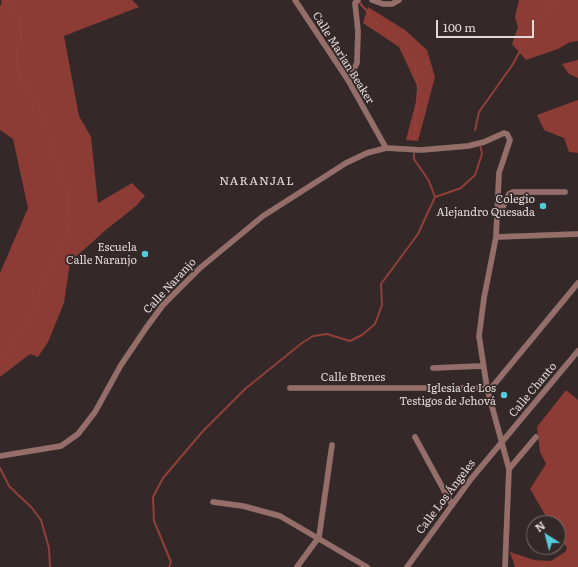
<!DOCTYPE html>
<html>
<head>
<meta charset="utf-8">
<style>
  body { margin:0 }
  #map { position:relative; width:578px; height:567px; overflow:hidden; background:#342928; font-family:Literata,serif }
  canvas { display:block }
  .north { position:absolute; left:526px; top:515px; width:40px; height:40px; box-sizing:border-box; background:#342928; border:1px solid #796f6e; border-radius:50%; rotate:324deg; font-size:11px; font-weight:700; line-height:16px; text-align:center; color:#e1d9d8 }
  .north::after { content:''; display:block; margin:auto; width:14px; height:18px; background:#53cbda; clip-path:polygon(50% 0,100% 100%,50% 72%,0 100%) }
  .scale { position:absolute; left:436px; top:20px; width:98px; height:18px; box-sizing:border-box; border:2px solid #e1d9d8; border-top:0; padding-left:5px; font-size:12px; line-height:14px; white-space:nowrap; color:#e1d9d8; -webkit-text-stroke:3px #342928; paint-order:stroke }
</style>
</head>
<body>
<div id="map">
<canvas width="578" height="567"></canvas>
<div class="north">N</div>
<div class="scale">100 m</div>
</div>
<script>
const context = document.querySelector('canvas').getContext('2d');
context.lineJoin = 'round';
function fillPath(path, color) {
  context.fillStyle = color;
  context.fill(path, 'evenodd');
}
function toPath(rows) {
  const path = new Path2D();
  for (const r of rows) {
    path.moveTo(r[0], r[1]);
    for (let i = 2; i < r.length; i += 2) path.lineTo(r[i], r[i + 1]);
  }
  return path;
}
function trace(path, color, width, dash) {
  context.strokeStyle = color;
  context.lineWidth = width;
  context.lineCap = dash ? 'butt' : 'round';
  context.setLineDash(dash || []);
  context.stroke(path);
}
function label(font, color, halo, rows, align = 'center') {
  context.font = font + ' Literata,serif';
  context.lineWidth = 3.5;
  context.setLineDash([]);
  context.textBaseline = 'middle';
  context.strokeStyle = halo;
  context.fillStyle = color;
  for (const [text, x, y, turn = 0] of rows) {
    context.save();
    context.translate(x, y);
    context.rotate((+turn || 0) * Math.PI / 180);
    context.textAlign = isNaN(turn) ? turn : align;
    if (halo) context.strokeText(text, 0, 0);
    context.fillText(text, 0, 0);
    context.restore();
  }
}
fillPath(toPath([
  [0,0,132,0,139,7,64,36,79,116,91,137,98,203,132,183,145,196,136,206,107,229,70,262,64,303,48,342,38,357,30,354,0,377,0,273,28,208,13,139,0,130,0,7,2,1],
  [519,0,578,0,578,41,570,42,558,49,526,60,512,44,518,27,515,17],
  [368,7,405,30,427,50,435,77,418,141,406,140,419,90,399,47,363,23],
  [578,60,578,78,569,74,562,64],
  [578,100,578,153,569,152,564,138,544,130,537,115],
  [566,390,578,400,578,567,515,567,510,552,534,560,551,561,565,552,567,548,558,535,558,523,550,523,530,489,546,464,540,452,537,427]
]), '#8c3b35');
trace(toPath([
  [358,1,380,26,402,44,414,62,418,88,414,140],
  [475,130,479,112,513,64,528,36,555,0],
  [435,197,461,188,475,175,482,154,480,144],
  [0,363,23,327,34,305,46,274,67,236,70,220,67,190,43,117,31,91,22,82,17,67,16,54,21,37,20,20,11,4,7,0],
  [0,468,9,486,32,508,41,520,49,548,50,567],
  [169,567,171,562,154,521,153,497,163,478,203,431,245,389,302,343,313,336,327,334,350,341,362,335,375,324,382,305,381,284,418,234,435,197,429,181,414,159,414,152]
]), '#913f38', 2);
const minor = toPath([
  [295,0,348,80,386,148],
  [372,0,383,4,392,4,399,0],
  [348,80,357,63,358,31,355,3,358,0],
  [498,217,509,194,513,192,565,192],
  [496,237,578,234],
  [433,368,482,366],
  [290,388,487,388],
  [488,392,578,283],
  [415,437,452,505],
  [0,456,61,446,78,434,95,412,121,365,146,328,163,305,200,268,263,216,346,163,367,153,386,148,421,150,468,146,484,142,504,133,507,134,510,140,499,173,496,237,484,298,479,336,487,388,509,469,505,567],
  [509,469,536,437],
  [213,502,243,506,280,516,367,567],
  [297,567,319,537,332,445],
  [407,567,471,479,578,351]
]);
trace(minor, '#504544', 6);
trace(minor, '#956e69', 5.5);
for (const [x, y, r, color] of [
  [543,206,4,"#53cbda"],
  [145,254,4,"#53cbda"],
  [504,395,4,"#53cbda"]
]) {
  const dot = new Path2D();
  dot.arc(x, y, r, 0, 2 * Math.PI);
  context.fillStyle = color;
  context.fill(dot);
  trace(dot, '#342928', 1.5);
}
label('11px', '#e1d9d8', '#342928', [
  ["Calle Marian Beaker",343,58,58],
  ["Calle Naranjo",170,286,-47],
  ["Calle Brenes",353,378],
  ["Calle Chanto",533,390,-50],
  ["Calle Los Ángeles",446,497,-53]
]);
label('11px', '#e1d9d8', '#342928', [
  ["Colegio",535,200],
  ["Alejandro Quesada",535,213],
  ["Escuela",137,248],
  ["Calle Naranjo",137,261],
  ["Iglesia de Los",496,389],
  ["Testigos de Jehová",496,402]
], 'right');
context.letterSpacing = '1px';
label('12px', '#e1d9d8', '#342928', [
  ["NARANJAL",257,181]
]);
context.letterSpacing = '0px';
</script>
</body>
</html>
